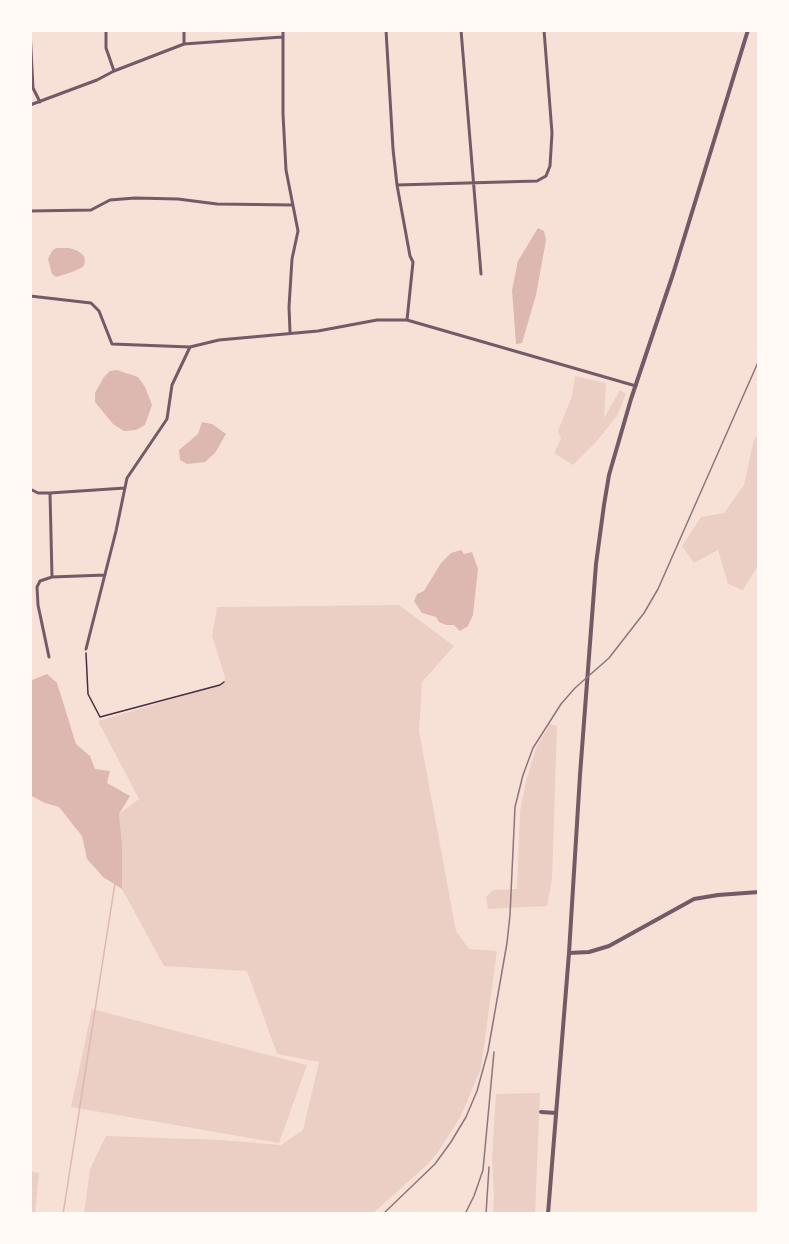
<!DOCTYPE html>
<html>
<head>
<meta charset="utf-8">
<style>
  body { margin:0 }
  #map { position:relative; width:789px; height:1244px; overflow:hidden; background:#f7e1d7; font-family:"DM Sans",sans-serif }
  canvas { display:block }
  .frame { position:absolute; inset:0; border:32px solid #fffaf5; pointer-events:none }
</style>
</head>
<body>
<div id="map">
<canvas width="789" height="1244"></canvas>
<div class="frame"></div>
</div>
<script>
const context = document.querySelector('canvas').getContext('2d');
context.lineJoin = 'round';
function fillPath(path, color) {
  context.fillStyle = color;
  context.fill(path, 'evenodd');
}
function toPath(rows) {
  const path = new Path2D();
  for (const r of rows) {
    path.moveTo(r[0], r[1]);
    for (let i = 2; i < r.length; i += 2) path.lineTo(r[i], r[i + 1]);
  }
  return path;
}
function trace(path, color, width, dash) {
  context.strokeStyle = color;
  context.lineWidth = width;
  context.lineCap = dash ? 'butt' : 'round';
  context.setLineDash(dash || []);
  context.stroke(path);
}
fillPath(toPath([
  [575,376,606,383,604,418,620,390,626,394,617,416,596,442,573,465,554,453,561,439,558,431,572,396],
  [759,435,759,564,743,590,728,584,718,550,694,563,682,546,701,517,724,513,744,485,754,439],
  [399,605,454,646,422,682,419,731,456,931,469,949,497,951,481,1068,461,1116,438,1152,428,1164,372,1214,84,1214,90,1169,106,1136,222,1140,281,1145,303,1130,319,1062,277,1054,247,971,164,966,122,889,122,843,119,814,139,799,98,721,220,685,224,682,225,677,212,636,217,607],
  [550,724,557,726,552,880,547,906,488,909,486,897,493,890,517,889,520,812,526,781,536,748],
  [92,1009,307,1065,279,1143,71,1107],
  [540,1093,535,1214,493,1214,494,1197,492,1159,496,1094],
  [30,1171,39,1173,35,1214,30,1214]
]), '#ebcfc5');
fillPath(toPath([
  [538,228,544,231,546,240,536,295,522,343,516,344,512,290,518,261],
  [56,248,69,248,78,251,84,256,85,262,83,267,72,272,56,277,52,274,48,259,52,251],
  [117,370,138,377,145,387,152,405,145,425,136,430,124,431,113,424,95,402,95,393,104,377,110,371],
  [202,422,212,424,226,434,215,453,205,462,187,464,180,460,179,450,198,434],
  [461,550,464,554,472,552,478,569,473,615,468,626,460,631,454,625,446,625,439,622,436,617,422,613,414,601,417,594,424,591,441,563,451,553],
  [47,674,57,683,76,744,90,756,95,769,110,771,107,783,130,796,119,814,122,843,122,889,103,877,87,859,82,836,59,807,45,803,30,795,30,681]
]), '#dcb8b0');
trace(toPath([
  [63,1214,115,883]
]), '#dcb8b0', 1.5);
trace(toPath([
  [86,653,88,694,100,717,220,685,224,682]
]), '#4a2c40', 1.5);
trace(toPath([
  [30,30,33,88,40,102],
  [106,30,106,48,114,71],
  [283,30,283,114,286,170,298,231,292,259,289,307,290,332],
  [386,30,393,149,397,185,410,256,413,262,407,320],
  [461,30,481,274],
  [184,44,184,30],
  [30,105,97,80,114,71,184,44,282,37],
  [397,185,537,181,546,176,550,166,552,133,544,30],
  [30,211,91,210,110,200,135,198,178,199,217,204,293,205],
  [30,296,91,303,99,311,112,344,190,347,219,340,318,331,377,320,407,320,636,386],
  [30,489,38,493,50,493,52,577],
  [50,493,125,488],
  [86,649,116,531,127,478,167,419,172,385,190,347],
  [49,657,38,605,37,587,40,581,52,577,105,575]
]), '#755966', 3);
trace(toPath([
  [569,953,589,952,609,946,694,899,718,895,759,892],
  [541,1112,556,1113],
  [548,1214,569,953,580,775,596,564,604,505,609,475,631,399,673,274,748,30]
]), '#755966', 4);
trace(toPath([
  [383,1214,435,1164,451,1142,466,1117,477,1091,488,1051,507,943,510,915,515,807,523,775,533,748,561,704,575,688,609,658,644,613,658,589,759,360],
  [465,1214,474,1196,483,1170,494,1052],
  [486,1214,489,1167]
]), '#8f747c', 1.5);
</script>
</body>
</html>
